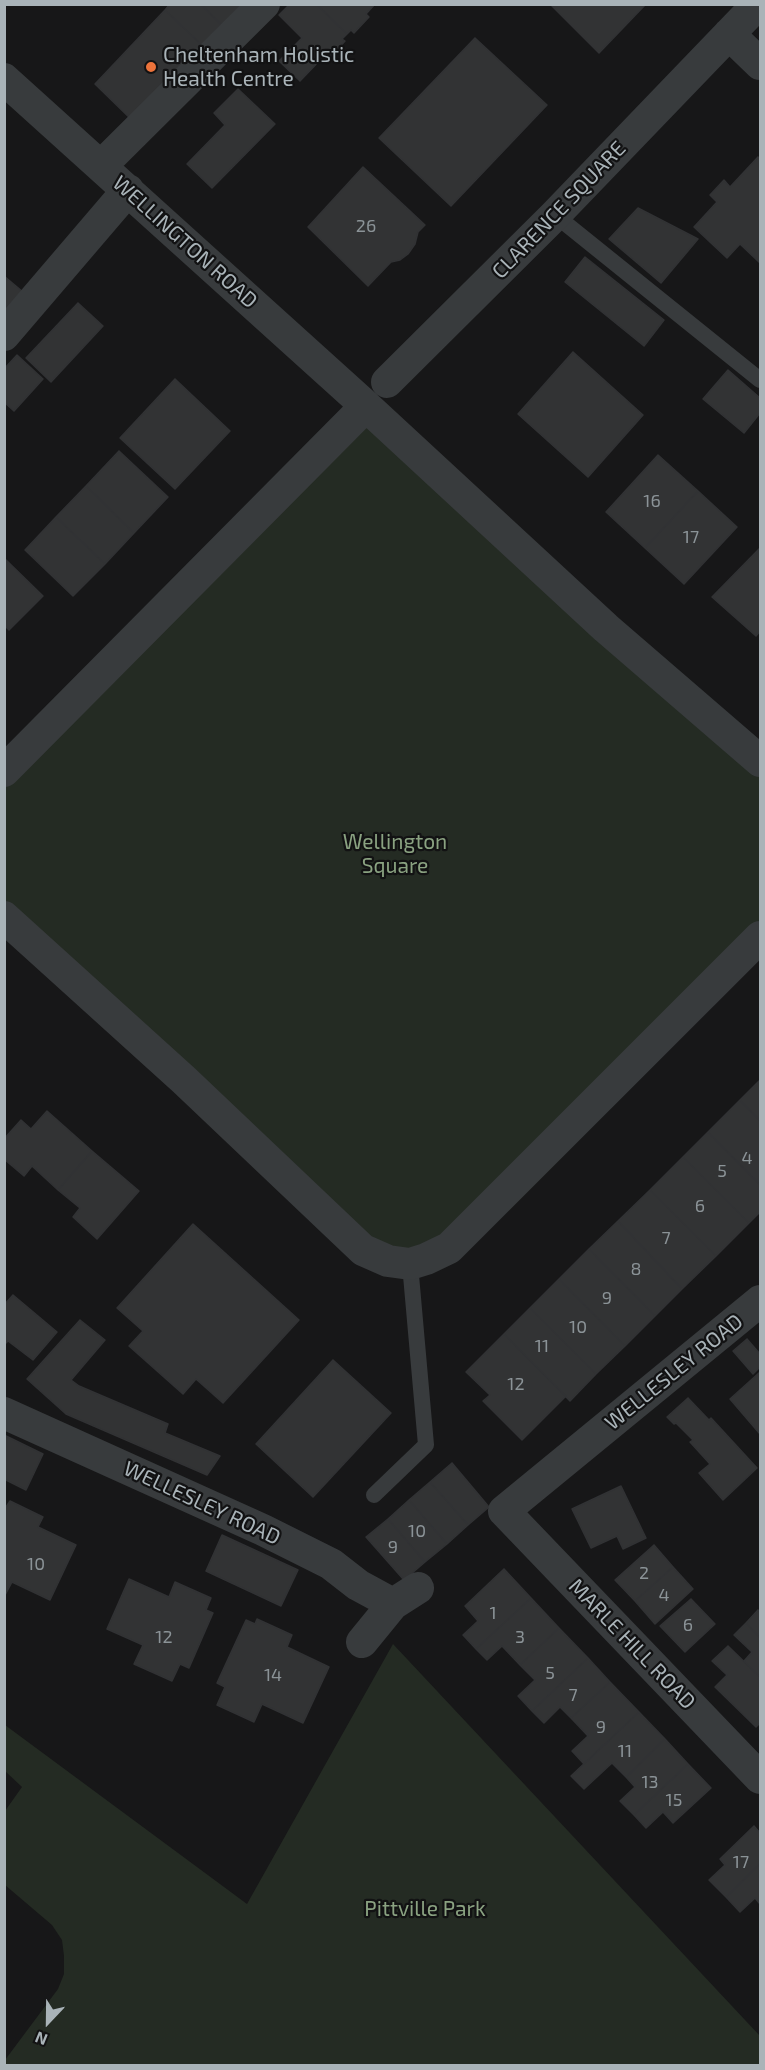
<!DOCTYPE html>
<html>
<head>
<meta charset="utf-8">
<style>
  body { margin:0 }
  #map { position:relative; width:765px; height:2070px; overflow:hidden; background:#171718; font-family:"Exo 2",sans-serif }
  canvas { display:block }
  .frame { position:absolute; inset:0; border:6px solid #a9b3b8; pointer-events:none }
  .north { position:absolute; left:18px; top:1992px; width:60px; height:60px; -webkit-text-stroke:4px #121213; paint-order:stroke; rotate:202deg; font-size:16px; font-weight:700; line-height:24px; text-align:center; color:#a9b3b8 }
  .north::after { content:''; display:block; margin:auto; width:21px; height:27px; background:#a9b3b8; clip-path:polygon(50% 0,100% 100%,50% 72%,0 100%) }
</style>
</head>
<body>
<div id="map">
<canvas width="765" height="2070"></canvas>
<div class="frame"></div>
<div class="north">N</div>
</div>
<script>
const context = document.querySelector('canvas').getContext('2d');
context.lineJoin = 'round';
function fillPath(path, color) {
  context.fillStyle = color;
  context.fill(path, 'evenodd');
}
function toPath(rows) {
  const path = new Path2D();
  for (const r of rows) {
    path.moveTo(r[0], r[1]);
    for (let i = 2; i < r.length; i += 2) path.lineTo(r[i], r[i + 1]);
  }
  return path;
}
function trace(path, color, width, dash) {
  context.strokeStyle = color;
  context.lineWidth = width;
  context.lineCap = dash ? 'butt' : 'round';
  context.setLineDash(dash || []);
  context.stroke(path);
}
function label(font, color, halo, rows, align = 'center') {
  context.font = font + ' "Exo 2",sans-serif';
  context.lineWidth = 4.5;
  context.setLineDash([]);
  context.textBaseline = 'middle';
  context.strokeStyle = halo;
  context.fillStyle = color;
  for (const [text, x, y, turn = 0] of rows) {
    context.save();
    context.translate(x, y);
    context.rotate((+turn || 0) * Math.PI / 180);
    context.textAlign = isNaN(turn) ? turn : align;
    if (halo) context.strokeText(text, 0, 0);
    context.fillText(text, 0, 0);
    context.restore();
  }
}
fillPath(toPath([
  [366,406,760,761,760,937,449,1248,388,1261,5,917,4,771],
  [393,1644,760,2036,760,2065,5,2065,5,2060,58,1989,64,1974,64,1956,62,1940,52,1925,5,1885,5,1811,22,1787,5,1771,5,1725,247,1904]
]), '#242b23');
const building = toPath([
  [170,4,200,4,226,29,207,50,165,10,170,4],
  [200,4,249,4,226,29,200,4],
  [290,4,316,4,347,34,342,39,345,41,327,61,323,57,300,81,279,61,302,38,279,15,290,4],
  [316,4,375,4,366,14,369,17,354,33,351,30,347,34,316,4],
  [550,4,646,4,599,53,550,4],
  [165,10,207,50,136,124,95,84,165,10],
  [475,38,547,105,451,206,379,138,475,38],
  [238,89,275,124,212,188,187,164,225,125,214,113,238,89],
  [758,157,760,159,760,263,740,244,727,258,694,227,717,202,710,195,724,180,730,187,758,157],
  [363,167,425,225,418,232,415,244,408,254,400,260,391,262,368,286,308,227,363,167],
  [638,208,698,239,661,283,609,239,638,208],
  [585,257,664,320,644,346,565,282,585,257],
  [4,276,23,292,7,310,4,308,4,276],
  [78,303,103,326,51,382,26,358,78,303],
  [573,352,643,415,588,477,518,414,573,352],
  [17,355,43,379,14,411,4,402,4,369,17,355],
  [728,370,760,398,760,413,744,433,703,399,728,370],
  [175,379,230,431,175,489,120,438,175,379],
  [119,451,168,497,134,533,86,486,119,451],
  [658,455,698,491,645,548,606,512,658,455],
  [86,486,134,533,105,564,56,517,86,486],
  [698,491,737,527,684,584,645,548,698,491],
  [56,517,105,564,73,596,25,550,56,517],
  [760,548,760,631,756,636,712,597,760,548],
  [4,558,43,596,9,630,4,625,4,558],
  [760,1080,760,1121,740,1100,760,1080],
  [740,1100,760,1121,760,1185,708,1132,740,1100],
  [47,1111,92,1151,58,1190,32,1166,24,1176,4,1159,4,1139,21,1120,31,1129,47,1111],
  [708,1132,760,1185,760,1212,749,1223,683,1157,708,1132],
  [92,1151,139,1191,97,1239,73,1217,80,1208,58,1190,92,1151],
  [683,1157,749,1223,716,1256,650,1190,683,1157],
  [650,1190,716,1256,682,1289,618,1221,650,1190],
  [618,1221,682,1289,655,1316,589,1249,618,1221],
  [193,1224,299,1320,223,1403,196,1379,183,1394,129,1346,143,1331,117,1308,193,1224],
  [589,1249,655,1316,625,1346,559,1279,589,1249],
  [559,1279,625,1346,596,1374,530,1308,559,1279],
  [13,1295,57,1332,33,1360,8,1341,4,1345,4,1305,13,1295],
  [530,1308,596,1374,570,1401,504,1334,530,1308],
  [80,1320,105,1340,71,1380,79,1386,168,1424,165,1433,220,1456,207,1475,66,1414,27,1379,80,1320],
  [504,1334,566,1396,522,1440,483,1401,490,1395,466,1372,504,1334],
  [747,1339,760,1354,760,1367,753,1374,733,1351,747,1339],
  [333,1360,391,1413,313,1497,256,1444,333,1360],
  [760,1372,760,1434,730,1399,760,1372],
  [688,1398,709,1420,711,1418,757,1468,723,1500,699,1473,710,1464,690,1442,693,1440,676,1423,674,1424,667,1417,688,1398],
  [4,1435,43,1454,26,1490,4,1479,4,1435],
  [452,1463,489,1507,468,1525,430,1482,452,1463],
  [430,1482,468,1525,447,1544,409,1500,430,1482],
  [621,1486,646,1538,623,1549,617,1536,591,1548,572,1509,621,1486],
  [409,1500,447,1544,425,1562,388,1519,409,1500],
  [10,1501,43,1517,38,1527,76,1545,50,1600,12,1582,4,1597,4,1510,10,1501],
  [388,1519,425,1562,404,1580,366,1537,388,1519],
  [222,1535,298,1570,281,1606,206,1571,222,1535],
  [654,1545,673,1567,635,1601,615,1580,654,1545],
  [673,1567,693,1589,655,1624,635,1601,673,1567],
  [504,1569,531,1598,476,1649,463,1635,478,1621,465,1606,504,1569],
  [129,1579,169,1597,175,1582,211,1598,206,1610,213,1613,189,1668,180,1664,172,1681,134,1664,143,1645,107,1629,129,1579],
  [531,1598,559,1628,520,1665,502,1646,487,1660,476,1649,531,1598],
  [691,1599,715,1624,685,1652,660,1626,691,1599],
  [758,1610,760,1613,760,1638,746,1623,758,1610],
  [257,1619,292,1635,287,1647,329,1667,303,1723,262,1704,254,1722,217,1705,225,1687,217,1683,246,1620,255,1624,257,1619],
  [746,1623,760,1638,760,1677,744,1661,752,1652,734,1635,746,1623],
  [559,1628,588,1658,532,1711,518,1696,535,1680,520,1665,559,1628],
  [728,1646,760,1677,760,1723,756,1727,715,1687,727,1675,712,1661,728,1646],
  [588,1658,610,1682,571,1718,560,1707,544,1723,532,1711,588,1658],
  [610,1682,639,1712,584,1764,572,1751,588,1736,571,1718,610,1682],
  [639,1712,665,1739,626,1777,612,1763,584,1789,571,1776,639,1712],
  [665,1739,688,1764,634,1815,620,1801,635,1787,626,1777,665,1739],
  [688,1764,711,1788,673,1823,663,1812,646,1828,634,1815,688,1764],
  [754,1826,760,1833,760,1864,726,1897,709,1880,725,1865,720,1859,754,1826],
  [760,1864,760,1904,755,1898,740,1912,726,1897,760,1864]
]);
fillPath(building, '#323334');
trace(building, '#313234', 1.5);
trace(toPath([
  [555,215,760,380],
  [374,1495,426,1445,410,1264]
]), '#383b3d', 16);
trace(toPath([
  [729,34,760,64],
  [4,79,366,406,606,628,760,761],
  [101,166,264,4],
  [4,335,128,190],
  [387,382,555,215,758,4],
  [4,771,366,406],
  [4,917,184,1080,363,1250,388,1261,410,1264,426,1259,449,1248,760,937],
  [760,1301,504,1511,760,1778],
  [4,1413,263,1530,331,1564,358,1585,393,1604],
  [362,1642,393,1604,418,1588]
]), '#383b3d', 32);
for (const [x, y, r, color] of [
  [151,67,6,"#ec733b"]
]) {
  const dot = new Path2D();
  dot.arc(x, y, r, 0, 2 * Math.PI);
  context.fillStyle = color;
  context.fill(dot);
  trace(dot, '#121213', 2);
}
label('18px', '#8b9397', null, [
  ["26",366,226],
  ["16",652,501],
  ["17",691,537],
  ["4",747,1158],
  ["5",722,1171],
  ["6",700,1206],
  ["7",666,1238],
  ["8",636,1269],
  ["9",607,1298],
  ["10",578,1327],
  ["11",542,1346],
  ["12",516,1384],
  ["10",417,1531],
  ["9",393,1547],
  ["10",36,1564],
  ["2",644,1573],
  ["4",664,1595],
  ["1",493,1613],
  ["6",688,1625],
  ["12",164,1637],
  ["3",520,1637],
  ["5",550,1673],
  ["14",273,1675],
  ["7",573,1695],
  ["9",601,1727],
  ["11",625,1751],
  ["13",650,1782],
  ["15",674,1800],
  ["17",741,1862]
]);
label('21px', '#a9b3b8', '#121213', [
  ["Cheltenham Holistic",163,55],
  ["Health Centre",163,79]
], 'left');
label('21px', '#a9b3b8', '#121213', [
  ["CLARENCE SQUARE",559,210,-46],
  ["WELLINGTON ROAD",185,242,42],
  ["WELLESLEY ROAD",674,1372,-39],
  ["WELLESLEY ROAD",202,1503,25],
  ["MARLE HILL ROAD",632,1644,46]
]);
label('21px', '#8aa281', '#121213', [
  ["Wellington",395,842],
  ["Square",395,866],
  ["Pittville Park",425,1909]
]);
</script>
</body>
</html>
